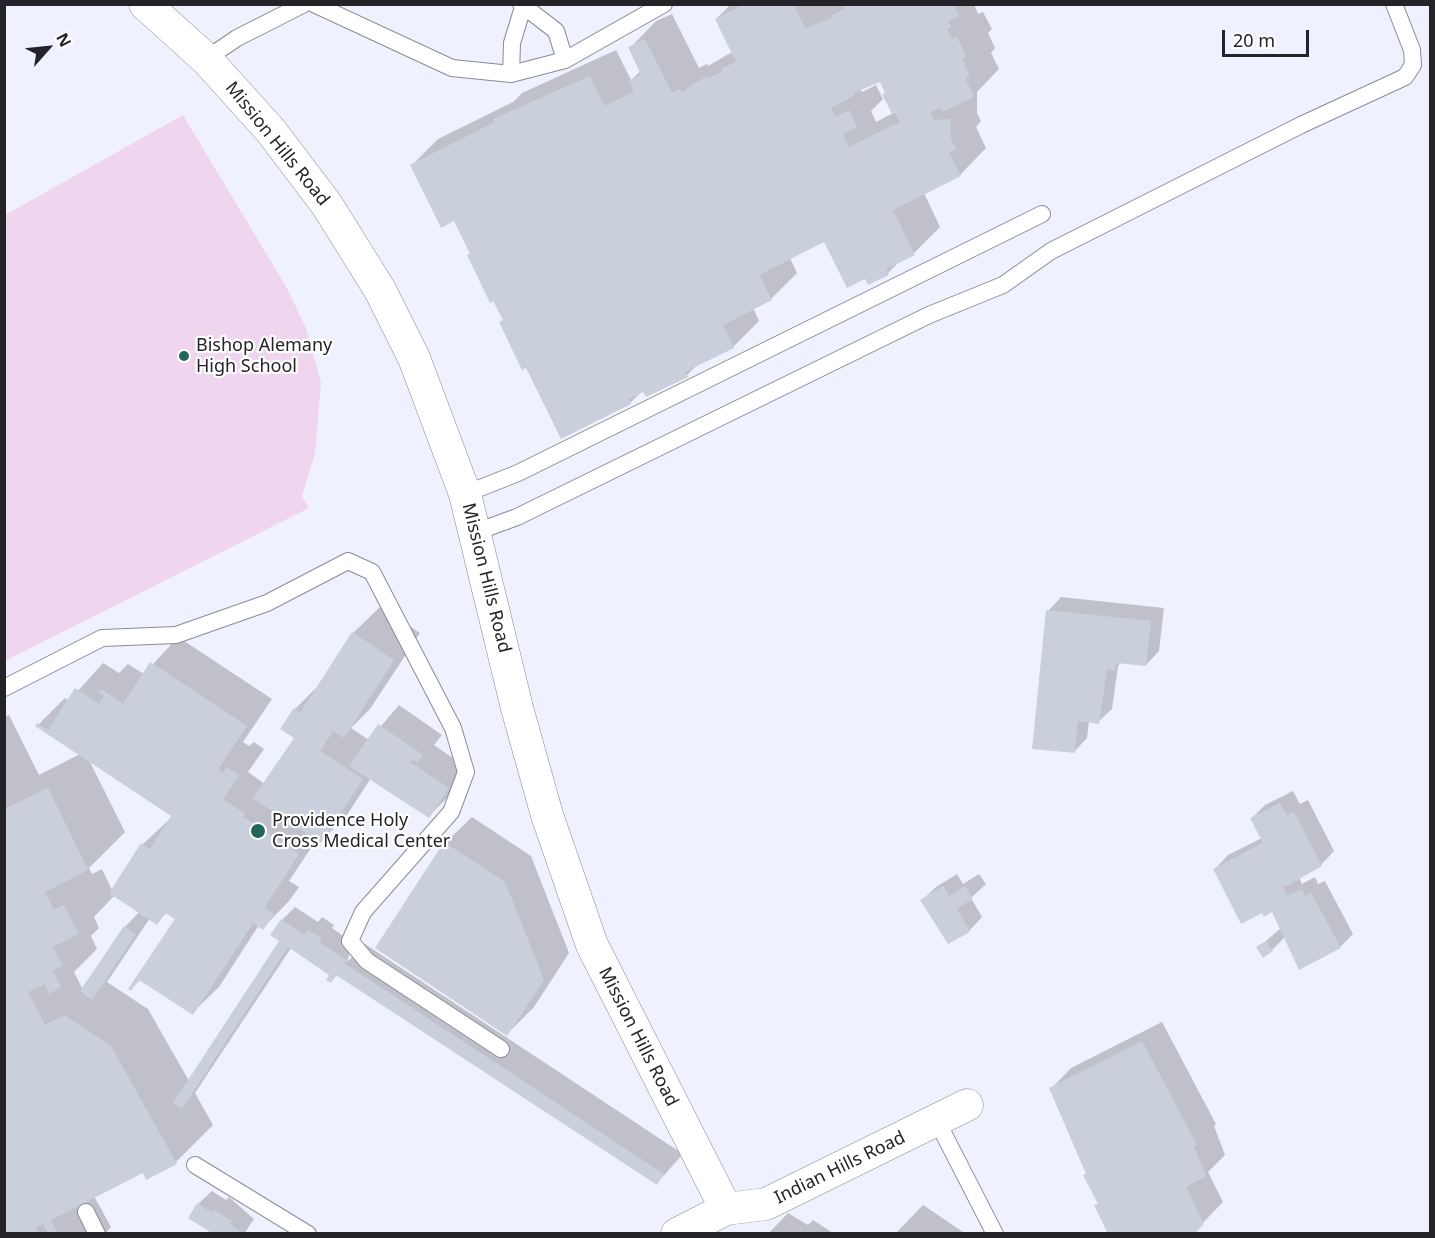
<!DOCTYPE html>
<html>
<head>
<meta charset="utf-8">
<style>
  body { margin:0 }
  #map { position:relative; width:1435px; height:1238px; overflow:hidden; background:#f0f1fe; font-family:"Noto Sans",sans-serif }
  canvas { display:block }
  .frame { position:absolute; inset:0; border:6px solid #232328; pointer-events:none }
  .north { position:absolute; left:18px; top:18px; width:60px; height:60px; -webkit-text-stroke:4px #fff; paint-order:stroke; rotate:63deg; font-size:16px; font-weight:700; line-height:24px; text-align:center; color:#232328 }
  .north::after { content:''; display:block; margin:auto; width:21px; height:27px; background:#232328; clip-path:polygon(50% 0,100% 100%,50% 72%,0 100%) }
  .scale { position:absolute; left:1222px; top:30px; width:87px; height:27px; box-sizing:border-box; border:3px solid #232328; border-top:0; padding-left:8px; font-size:18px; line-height:21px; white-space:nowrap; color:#232328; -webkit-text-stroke:4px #fff; paint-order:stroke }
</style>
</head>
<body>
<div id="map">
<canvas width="1435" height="1238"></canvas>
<div class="frame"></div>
<div class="north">N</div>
<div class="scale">20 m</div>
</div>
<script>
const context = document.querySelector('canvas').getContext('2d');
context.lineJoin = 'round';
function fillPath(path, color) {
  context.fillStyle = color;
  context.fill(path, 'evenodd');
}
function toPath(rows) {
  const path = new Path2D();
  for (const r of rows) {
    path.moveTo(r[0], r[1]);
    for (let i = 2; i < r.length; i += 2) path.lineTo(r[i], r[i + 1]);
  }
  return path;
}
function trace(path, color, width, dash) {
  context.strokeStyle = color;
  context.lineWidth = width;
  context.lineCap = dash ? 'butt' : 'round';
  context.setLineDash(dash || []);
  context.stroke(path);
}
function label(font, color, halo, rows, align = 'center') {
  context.font = font + ' "Noto Sans",sans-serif';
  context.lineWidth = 4.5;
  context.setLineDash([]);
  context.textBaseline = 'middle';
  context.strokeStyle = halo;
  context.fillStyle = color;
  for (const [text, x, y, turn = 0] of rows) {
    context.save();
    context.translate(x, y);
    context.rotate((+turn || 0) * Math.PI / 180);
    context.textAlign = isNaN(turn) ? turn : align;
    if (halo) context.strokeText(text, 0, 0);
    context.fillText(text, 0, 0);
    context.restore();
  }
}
fillPath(toPath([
  [183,115,287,288,306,328,321,383,315,454,302,496,309,508,5,661,5,215]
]), '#f0d5ef');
fillPath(toPath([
  [731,4,974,4,978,14,983,12,992,29,988,33,995,48,991,53,999,69,977,92,977,113,981,121,976,127,986,148,960,175,924,193,940,227,914,253,902,259,888,273,866,277,825,240,790,258,797,273,771,299,753,308,759,321,733,347,697,365,687,375,642,391,630,403,504,319,455,219,412,165,438,139,513,102,522,93,616,50,631,80,641,71,630,48,656,21,672,14,699,68,707,64,708,66,732,52,716,19],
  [881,80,893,113,876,122,871,111,883,99,876,85,862,92,860,89],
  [1061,597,1164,608,1159,651,1146,665,1121,662,1118,666,1112,709,1098,722,1089,721,1087,738,1074,752,1048,611],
  [380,607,420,633,370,709,351,728,369,740,399,705,442,735,434,745,467,768,449,796,429,816,371,778,347,815,321,841,317,839,289,881,299,887,289,901,263,928,259,925,219,987,192,1013,141,979,131,989,177,919,167,912,157,923,150,918,107,982,148,1009,189,1081,281,940,282,920,295,907,318,922,322,917,334,925,332,928,353,943,347,962,365,944,683,1154,657,1183,338,974,331,981,334,969,291,948,195,1093,213,1125,176,1162,143,1171,94,1196,111,1227,105,1234,4,1234,4,717,9,715,39,775,80,754,37,726,65,698,69,701,103,663,119,673,128,664,144,674,178,637,272,699,243,742,249,746,254,742,264,749,248,772,265,784,296,738,295,709,320,684,353,633],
  [89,760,173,816,143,844,112,890,102,869,92,874,89,868,125,832],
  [115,895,140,911,125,927,82,988,74,972,97,949,91,936,99,928,94,917],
  [1293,791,1300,804,1308,800,1334,851,1321,865,1299,877,1302,884,1315,877,1318,884,1325,881,1353,934,1340,947,1285,937,1272,950,1258,948,1281,928,1273,910,1215,869,1228,855,1262,838,1252,818,1265,805],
  [472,817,531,856,569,953,534,1007,507,1034,445,843],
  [957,874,963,884,979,874,986,884,971,898,982,917,969,931,922,900,936,887],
  [1162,1022,1216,1124,1214,1126,1225,1155,1208,1172,1223,1202,1192,1234,1096,1206,1099,1203,1051,1089,1071,1068],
  [212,1191,226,1200,229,1197,254,1219,244,1234,215,1234,198,1204],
  [923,1205,966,1234,895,1234],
  [788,1213,808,1225,813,1220,833,1233,768,1234]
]), '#0003');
fillPath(toPath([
  [738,4,793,4,805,28,832,18,831,16,844,9,842,4,953,4,959,16,948,21,951,27,947,29,952,39,957,37,966,57,962,59,970,76,965,78,974,97,942,112,940,108,930,112,934,120,951,119,951,140,956,149,949,152,961,176,893,210,915,255,886,269,889,275,868,285,865,279,847,288,824,242,759,275,772,300,723,325,734,348,685,372,688,377,646,397,643,392,628,399,631,404,561,439,526,368,522,370,499,322,503,320,493,301,490,303,467,255,470,254,454,221,441,228,410,165,495,122,493,119,590,76,605,106,634,92,629,81,641,75,628,47,645,39,672,93,680,89,682,92,708,75,709,78,722,72,721,69,736,62,715,19,739,7],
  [880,82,885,93,882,94,892,114,895,113,900,122,849,147,843,134,857,127,849,110,835,117,831,108,855,95,853,93],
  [1046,610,1151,621,1146,666,1116,663,1115,670,1107,669,1099,724,1078,721,1075,753,1032,749],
  [352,632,394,660,344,738,333,731,320,751,363,779,321,843,253,798,294,738,280,729,294,708,300,713],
  [150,662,247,726,218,769,223,773,226,767,239,775,223,799,245,814,244,817,299,854,264,908,274,914,263,930,253,923,193,1015,139,980,131,991,128,989,175,919,165,913,157,925,109,893,141,843,150,849,171,816,35,726,37,723,48,730,75,688,99,704,104,696,99,693,101,689,123,704],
  [378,724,423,755,417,763,413,760,410,762,449,788,429,818,349,766],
  [48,788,88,870,45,892,54,910,64,905,79,934,53,947,63,966,53,971,61,987,49,994,45,984,28,992,45,1025,64,1015,111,1046,177,1164,146,1180,143,1173,51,1220,58,1234,48,1234,43,1224,36,1228,38,1234,4,1234,4,809],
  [1280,803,1287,816,1294,812,1322,866,1285,887,1281,882,1288,896,1301,889,1305,896,1311,893,1341,948,1299,970,1272,912,1264,917,1262,913,1241,924,1213,869,1263,843,1250,818],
  [444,842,505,882,544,980,507,1036,375,948],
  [943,886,949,896,965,886,973,898,957,909,970,932,948,944,920,900],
  [281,919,304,935,308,930,322,939,320,942,346,960,344,963,664,1174,657,1185,336,975,331,983,326,980,329,975,288,947,182,1109,173,1103,279,941,270,935],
  [124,926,136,934,92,1000,80,991],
  [1266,941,1273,951,1263,958,1256,947],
  [1142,1041,1197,1145,1194,1147,1206,1176,1186,1187,1204,1224,1194,1234,1108,1234,1094,1205,1098,1204,1083,1175,1086,1174,1049,1088],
  [197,1203,212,1213,214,1210,232,1221,230,1224,243,1234,213,1234,188,1218]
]), '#c9d0dc');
const service = toPath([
  [314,4,452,68,511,74,565,60,664,4],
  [521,4,556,31,565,60],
  [206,59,237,38,304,4],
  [511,74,512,43,523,7],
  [465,494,518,473,1042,214],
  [476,532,517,517,929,315,1003,285,1051,251,1301,125,1405,77,1413,65,1412,50,1394,4],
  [4,688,102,638,176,635,267,603,348,561,372,572,453,728,466,772,451,812,363,912,350,941,367,961,501,1049],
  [937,1121,995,1234],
  [195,1165,308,1234],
  [86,1212,97,1234]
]);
const minor = toPath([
  [145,4,206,59,271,131,327,205,380,290,414,358,465,494,517,708,547,815,592,945,726,1209],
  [677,1234,726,1209,766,1204,967,1105]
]);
trace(service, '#8a8b97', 18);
trace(minor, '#8a8b97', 33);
trace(service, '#fff', 16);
trace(minor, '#fff', 32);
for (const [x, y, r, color] of [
  [184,356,6,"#226659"],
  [258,831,8,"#226659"]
]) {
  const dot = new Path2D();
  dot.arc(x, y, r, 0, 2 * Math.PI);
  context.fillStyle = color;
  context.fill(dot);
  trace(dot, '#fff', 2);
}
label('18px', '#232328', '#fff', [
  ["Mission Hills Road",277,144,51],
  ["Mission Hills Road",486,578,76],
  ["Mission Hills Road",638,1037,63],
  ["Indian Hills Road",840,1168,-26]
]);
label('18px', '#232328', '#fff', [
  ["Bishop Alemany",196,346],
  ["High School",196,367],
  ["Providence Holy",272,821],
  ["Cross Medical Center",272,842]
], 'left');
</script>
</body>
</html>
